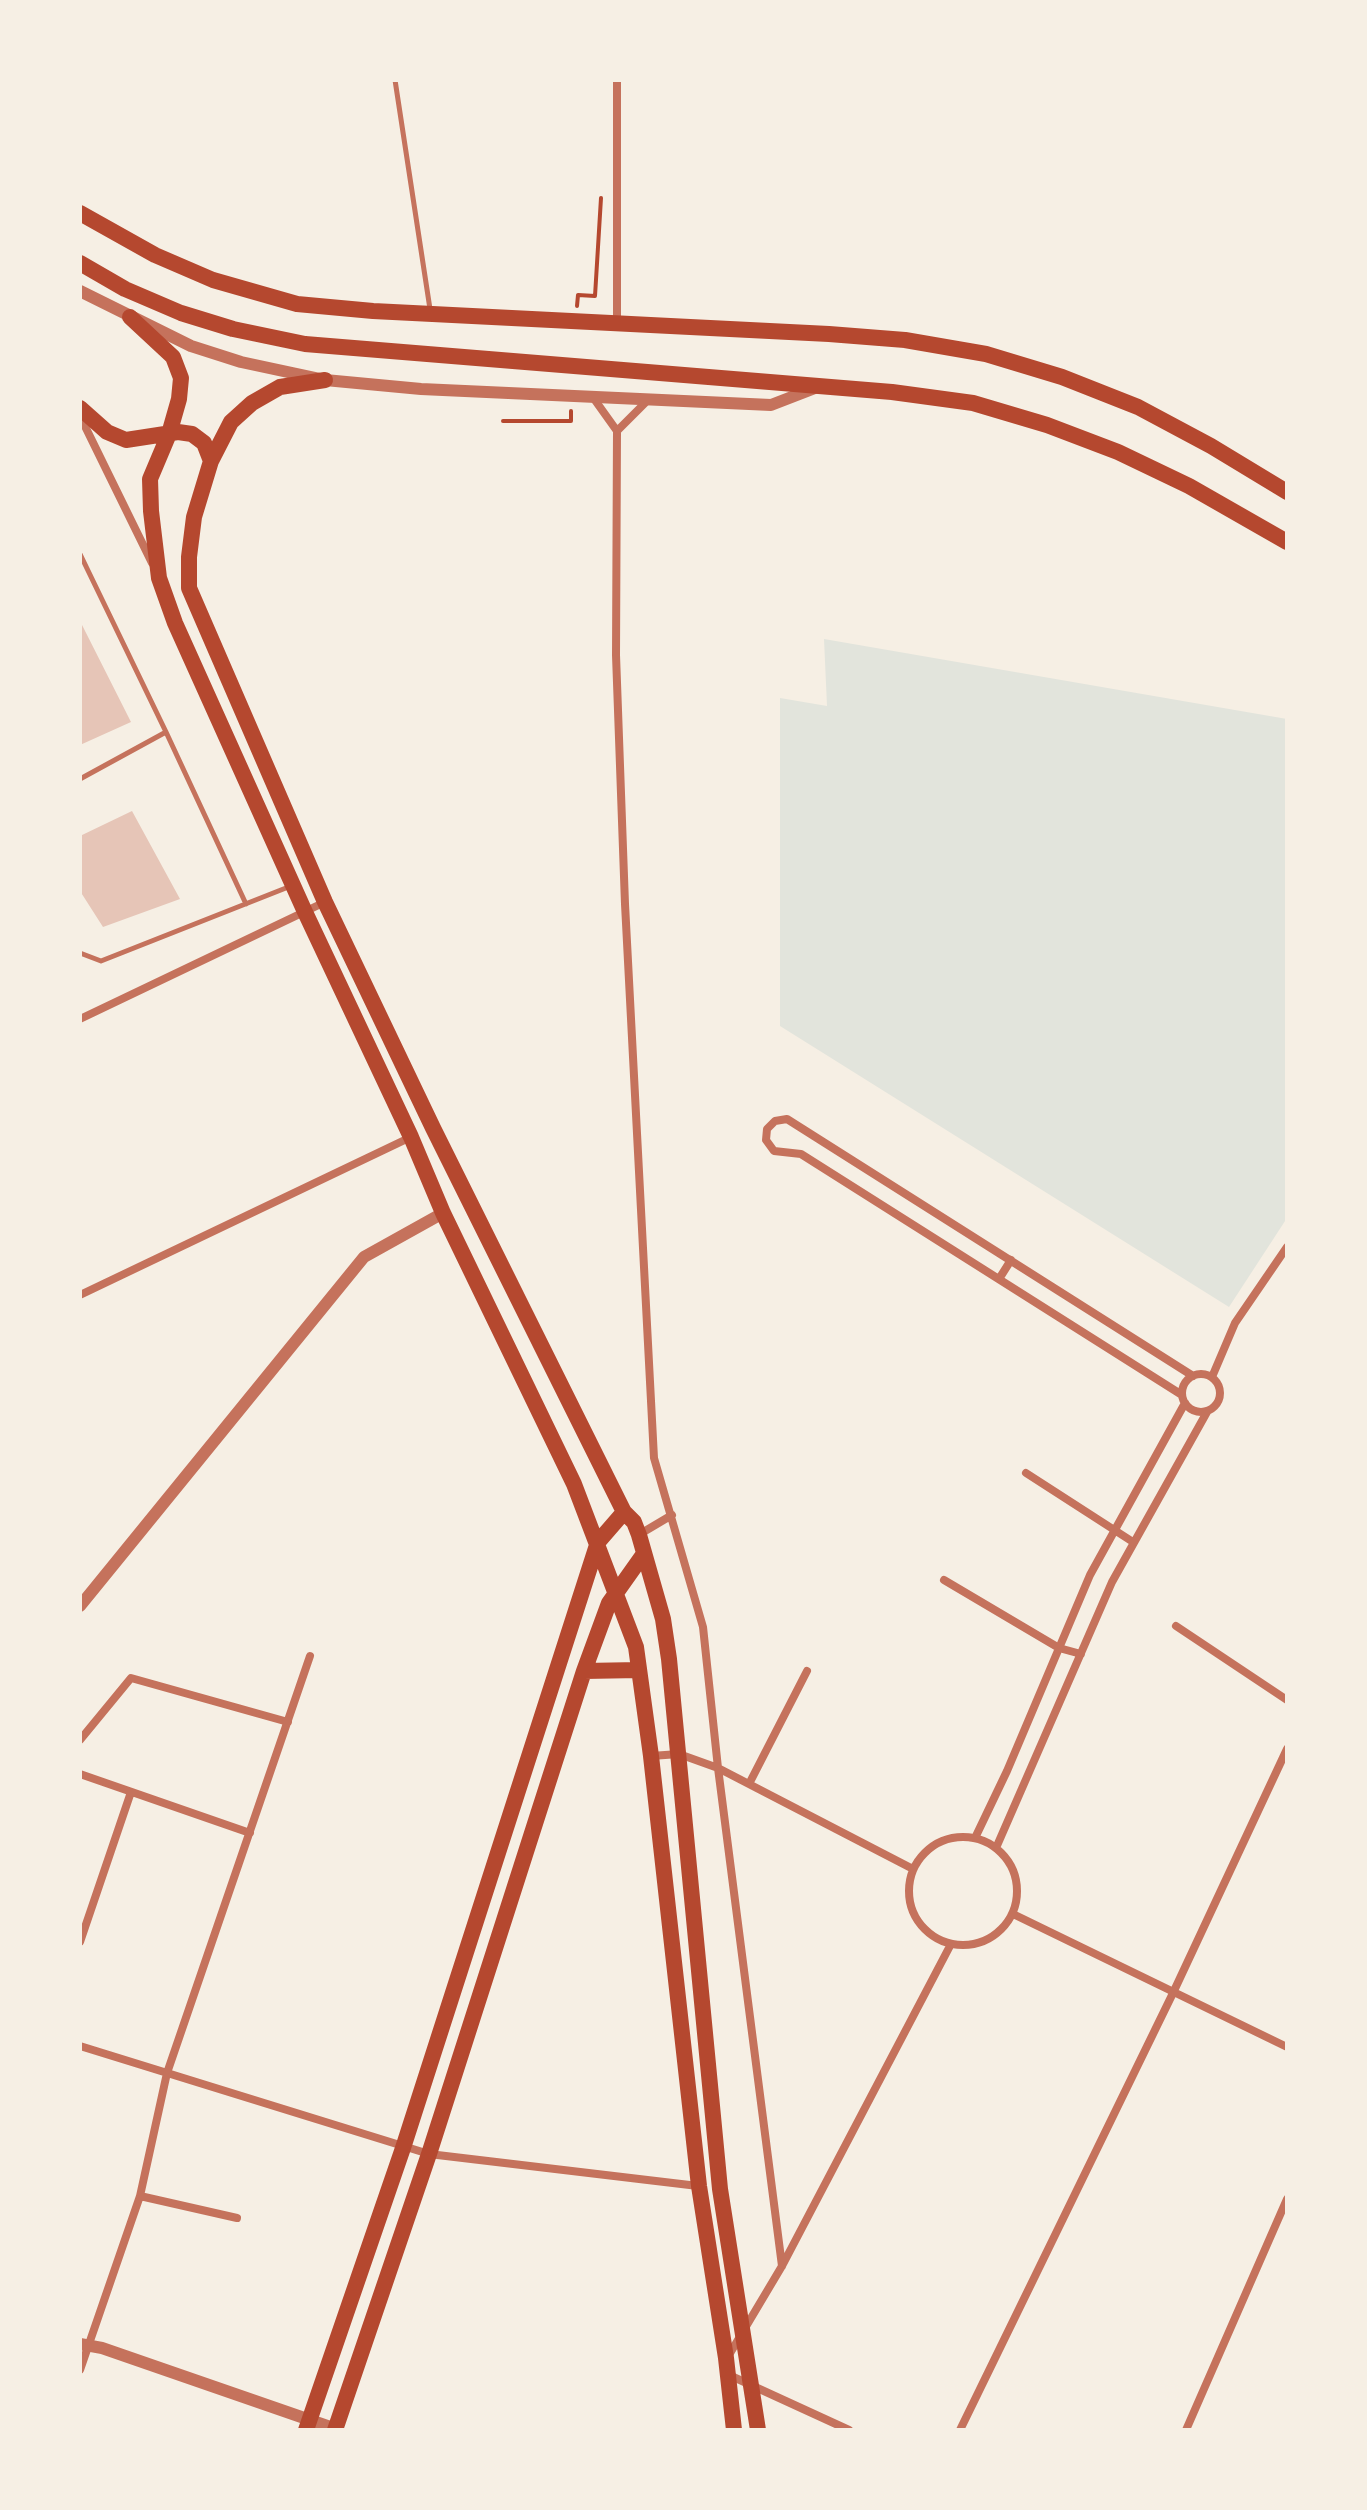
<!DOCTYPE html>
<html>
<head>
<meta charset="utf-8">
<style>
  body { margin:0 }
  #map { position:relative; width:1367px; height:2510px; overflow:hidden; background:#f6efe4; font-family:"Source Sans 3",sans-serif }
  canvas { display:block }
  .frame { position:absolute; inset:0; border:82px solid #f6efe4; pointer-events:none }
</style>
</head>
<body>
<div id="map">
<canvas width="1367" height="2510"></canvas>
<div class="frame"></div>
</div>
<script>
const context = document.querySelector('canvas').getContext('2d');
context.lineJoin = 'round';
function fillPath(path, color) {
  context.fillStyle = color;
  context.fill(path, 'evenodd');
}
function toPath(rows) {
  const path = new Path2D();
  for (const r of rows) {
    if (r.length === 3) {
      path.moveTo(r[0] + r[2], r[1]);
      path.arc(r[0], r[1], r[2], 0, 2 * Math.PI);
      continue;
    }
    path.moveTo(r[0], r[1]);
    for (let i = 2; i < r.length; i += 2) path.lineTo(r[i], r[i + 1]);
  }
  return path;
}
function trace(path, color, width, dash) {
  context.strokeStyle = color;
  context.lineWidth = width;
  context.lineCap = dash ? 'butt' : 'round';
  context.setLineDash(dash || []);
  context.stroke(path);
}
fillPath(toPath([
  [824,639,1287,719,1287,1218,1229,1307,780,1026,780,698,827,706]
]), '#e2e4dc');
fillPath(toPath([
  [80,621,131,722,80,745],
  [132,811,180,899,103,927,80,891,80,836]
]), '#e6c5b7');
trace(toPath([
  [577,306,578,295,595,296,601,198],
  [503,421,571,421,571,411]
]), '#b5482f', 4);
trace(toPath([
  [395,80,430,309],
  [80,554,166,732],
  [80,779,166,732,246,904],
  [80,953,101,961,291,886]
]), '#c5725c', 5);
trace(toPath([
  [617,321,617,80],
  [592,396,617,431,616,655,625,904,654,1458,703,1627,718,1768,782,2266],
  [80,416,152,563],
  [617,431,648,400],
  [80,1019,325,902],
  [999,1279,1011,1260],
  [80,1295,411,1137],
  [1201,1393,19],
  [1212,1377,1235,1323,1287,1247],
  [1182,1395,801,1154,774,1151,766,1140,767,1129,775,1121,787,1119,1193,1376],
  [1026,1473,1133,1542],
  [640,1534,672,1515],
  [944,1580,1059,1648,1081,1654],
  [1176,1626,1287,1700],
  [80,1740,131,1678,288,1722],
  [651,1756,679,1754,718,1768,913,1869],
  [80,1774,250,1833],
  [749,1784,807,1671],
  [963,1891,54],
  [975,1838,1007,1771,1090,1575,1185,1403],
  [996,1848,1112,1582,1207,1412],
  [1013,1914,1287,2047],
  [80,1942,131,1792],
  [80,2046,429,2154,698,2186],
  [140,2196,237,2218],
  [729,2355,782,2266,951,1944],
  [80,2370,140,2196,167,2073,310,1656],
  [729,2375,849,2430],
  [960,2430,1173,1993,1287,1749],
  [1186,2430,1287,2199]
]), '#c5725c', 8);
trace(toPath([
  [80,291,191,346,241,362,325,380,421,389,771,405,815,388],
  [80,1606,364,1257,443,1213],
  [80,2344,102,2348,336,2429]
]), '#c5725c', 12);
trace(toPath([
  [130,317,173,357,181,378,179,399,169,434,150,479,151,511,159,578,175,623,305,912,411,1137,443,1213,574,1484,636,1647,651,1756,699,2186,726,2358,734,2430],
  [325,380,280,387,252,403,231,422,211,461,194,517,189,557,189,588,325,902,433,1128,624,1512,634,1522,639,1535,663,1619,669,1659,720,2189,758,2430],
  [80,408,107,432,126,440,178,432,192,434,204,443,211,461],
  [584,1671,639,1670],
  [306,2430,403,2148,598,1542,624,1512],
  [335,2430,429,2154,584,1671,609,1603,643,1555]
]), '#b5482f', 16);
trace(toPath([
  [80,213,155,255,213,280,297,304,373,311,829,334,905,340,986,354,1062,377,1138,407,1211,446,1287,492],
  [80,263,125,289,181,313,233,329,305,344,892,392,973,403,1047,425,1118,452,1189,486,1287,542]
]), '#b5482f', 16);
</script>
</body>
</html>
